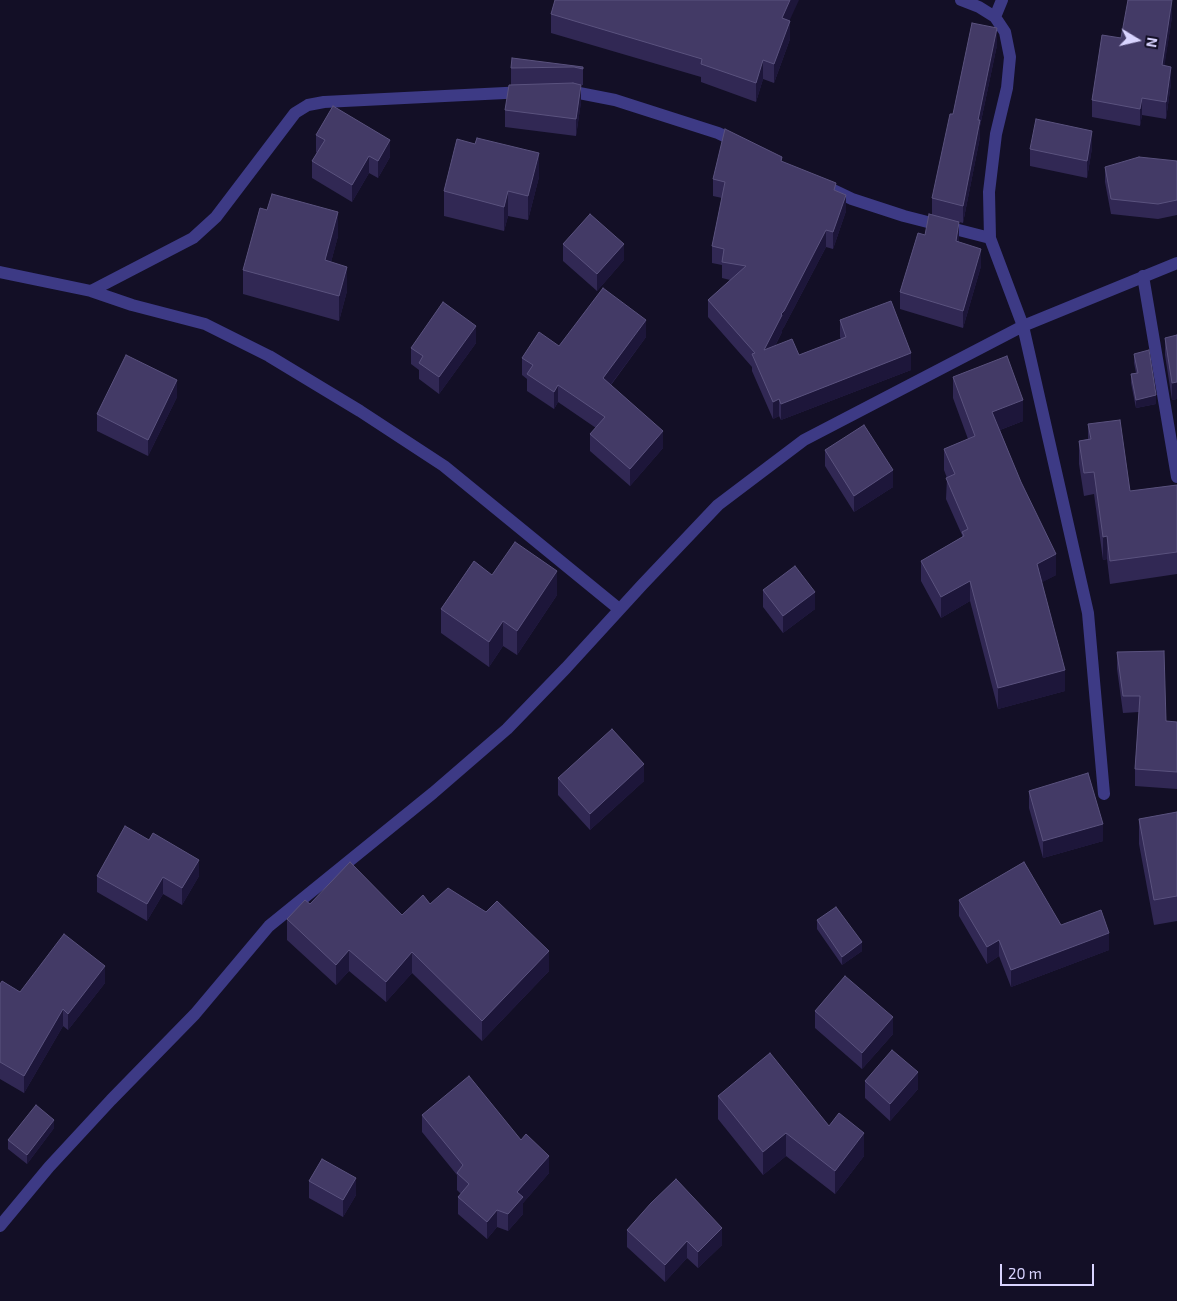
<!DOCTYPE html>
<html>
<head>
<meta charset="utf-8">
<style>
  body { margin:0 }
  #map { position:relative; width:1177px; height:1301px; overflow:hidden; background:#130f26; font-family:"Exo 2",sans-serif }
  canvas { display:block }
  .north { position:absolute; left:1112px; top:15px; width:50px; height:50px; -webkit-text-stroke:4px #130f26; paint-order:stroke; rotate:99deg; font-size:14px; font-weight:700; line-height:20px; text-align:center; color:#d9d4ff }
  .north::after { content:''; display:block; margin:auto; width:18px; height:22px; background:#d9d4ff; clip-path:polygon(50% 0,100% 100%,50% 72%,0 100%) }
  .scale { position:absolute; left:1000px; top:1264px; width:94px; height:22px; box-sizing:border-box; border:2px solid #d9d4ff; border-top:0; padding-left:6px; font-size:15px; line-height:18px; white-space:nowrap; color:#d9d4ff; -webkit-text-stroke:4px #130f26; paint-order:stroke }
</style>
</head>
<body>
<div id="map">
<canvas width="1177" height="1301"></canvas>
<div class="north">N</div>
<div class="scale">20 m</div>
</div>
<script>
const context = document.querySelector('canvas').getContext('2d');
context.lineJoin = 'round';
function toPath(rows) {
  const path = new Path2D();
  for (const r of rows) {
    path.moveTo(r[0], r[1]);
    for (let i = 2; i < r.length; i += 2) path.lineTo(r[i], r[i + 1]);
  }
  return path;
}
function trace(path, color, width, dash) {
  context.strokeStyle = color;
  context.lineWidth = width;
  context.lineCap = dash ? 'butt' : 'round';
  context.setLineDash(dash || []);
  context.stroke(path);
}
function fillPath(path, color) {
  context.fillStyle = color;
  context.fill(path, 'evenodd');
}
trace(toPath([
  [961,0,979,7,995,17,1005,32,1010,57,1007,88,996,134,989,192,990,238,1023,326,1088,613,1104,794],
  [995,17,1002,0],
  [565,92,574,92,615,100,718,133,739,143],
  [831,189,852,199,904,216,990,238],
  [0,272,91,291,132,305,205,324,269,356,360,411,444,466,619,609],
  [1143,276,1177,477],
  [91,291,193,238,216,217,295,113,308,105,324,102,525,92],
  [0,1226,49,1167,111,1100,195,1014,269,926,433,793,507,729,566,668,642,585,718,505,804,440,1023,326,1177,263]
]), '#3d3a85', 12);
fillPath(toPath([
  [551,14,789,21,790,39,774,83,763,79,756,102,701,82,701,77,551,33],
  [1172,17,1164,66,1171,83,1166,119,1142,115,1140,126,1092,117,1092,100,1121,38],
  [997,45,980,126,980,137,963,223,959,222,959,242,981,266,963,328,900,309,900,292,925,235,932,215,932,198],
  [583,67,583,85,581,85,581,102,576,136,505,127,505,110,511,85,511,68],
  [316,135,390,157,378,178,369,173,352,202,312,178,312,161,317,153,316,152],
  [475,144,539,177,528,220,508,216,504,231,444,216,444,191],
  [1092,148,1087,178,1030,166,1030,149],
  [1177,161,1177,215,1158,219,1111,214,1105,182,1105,167],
  [782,162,836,191,846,211,833,249,826,247,784,327,782,330,782,332,775,346,799,355,841,339,840,337,840,320,911,370,781,420,779,416,773,419,752,371,752,367,708,317,708,300,730,280,722,278,722,265,712,263,712,246,722,198,713,196,713,179],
  [338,236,331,262,347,291,339,321,243,294,243,270],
  [563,244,624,260,597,291,563,261],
  [1177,335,1177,399,1172,400,1165,355,1165,338],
  [646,337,611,385,663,448,630,486,590,451,590,434,596,428,558,402,554,409,527,391,527,379,522,375,522,358,559,346],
  [476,343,439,394,419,379,419,370,411,364,411,348],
  [1134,354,1156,404,1136,408,1131,383,1131,374,1136,373,1134,363],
  [953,377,1023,421,1000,430,1056,575,1042,582,1065,691,998,709,970,601,941,618,921,581,921,561,962,537,962,535,946,499,947,478,944,470,944,449,968,439,953,398],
  [177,397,148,456,97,431,97,414],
  [1088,424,1130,491,1177,485,1177,574,1110,584,1107,559,1103,560,1094,494,1084,496,1079,464,1079,441,1088,439],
  [825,450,893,487,854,512,825,466],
  [492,575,557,595,517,655,503,646,489,667,441,633,441,609],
  [763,590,815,609,783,633,763,607],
  [1117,652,1166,721,1177,722,1177,789,1135,786,1135,769,1139,712,1123,713,1117,669],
  [558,778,644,781,590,830,558,795],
  [1029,791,1103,841,1043,858,1029,808],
  [1177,812,1177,921,1154,925,1139,844,1139,819],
  [97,876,199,876,182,905,163,894,147,921,97,892],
  [959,900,1061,925,1109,950,1011,987,999,956,987,964,959,916],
  [430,904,549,971,482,1041,412,973,386,1002,349,971,336,985,287,940,287,919,402,915],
  [817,920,862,951,842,965,817,929],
  [105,983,68,1030,63,1026,24,1093,0,1079,0,984,20,992],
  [815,1011,893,1034,862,1069,815,1028],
  [865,1081,918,1089,890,1121,865,1098],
  [718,1096,829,1126,864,1156,835,1194,786,1156,763,1175,718,1119],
  [422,1115,549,1173,523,1203,523,1214,508,1231,497,1227,487,1239,458,1214,458,1197,461,1194,457,1190,457,1175,422,1132],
  [54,1128,27,1164,8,1149,8,1140],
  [309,1181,356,1195,343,1217,309,1198],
  [627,1230,722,1245,698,1268,687,1258,665,1282,627,1247]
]), '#312854');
fillPath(toPath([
  [790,0,799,0,782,37,782,18],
  [1172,0,1172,17,1162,82,1162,65],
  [790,21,790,39,774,83,774,64],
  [997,28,997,45,980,126,980,137,963,223,963,206,978,120],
  [763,60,763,79,756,102,756,83],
  [1171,67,1171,83,1166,119,1166,102],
  [581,85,581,102,576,136,576,119],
  [1142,98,1142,115,1140,126,1140,109],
  [1092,131,1092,148,1087,178,1087,161],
  [390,140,390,157,378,178,378,161],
  [539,153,539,177,528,220,528,196],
  [369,156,369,173,352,202,352,185],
  [508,191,508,216,504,231,504,207],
  [846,195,846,211,833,249,833,232],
  [338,212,338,236,325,285,325,260],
  [959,222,959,239,956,258,956,241],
  [826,230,826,247,784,327,782,330,782,332,764,367,764,350,781,314],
  [624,244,624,260,597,291,597,274],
  [981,249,981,266,963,328,963,311],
  [347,267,347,291,339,321,339,296],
  [646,320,646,337,603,395,603,378],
  [476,326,476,343,439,394,439,377],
  [911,353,911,370,781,420,781,404],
  [177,380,177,397,148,456,148,440],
  [1177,382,1177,399,1172,400,1172,383],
  [558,385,558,402,554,409,554,392],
  [1156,395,1156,404,1136,408,1136,400],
  [779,399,779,416,773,419,773,402],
  [1023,400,1023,421,992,433,992,412],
  [663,431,663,448,630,486,630,469],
  [893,470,893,487,854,512,854,496],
  [1107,536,1107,559,1103,560,1103,537],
  [1056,554,1056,575,1037,585,1037,564],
  [557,571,557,595,517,655,517,631],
  [970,581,970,601,941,618,941,597],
  [815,592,815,609,783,633,783,616],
  [503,621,503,646,489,667,489,642],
  [1065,670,1065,691,998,709,998,688],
  [644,764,644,781,590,830,590,814],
  [1103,824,1103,841,1043,858,1043,841],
  [199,860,199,876,182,905,182,888],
  [163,877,163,894,147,921,147,904],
  [1109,933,1109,950,1011,987,1011,970],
  [999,940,999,956,987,964,987,947],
  [862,942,862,951,842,965,842,957],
  [349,950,349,971,336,985,336,965],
  [549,951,549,971,482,1041,482,1021],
  [412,952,412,973,386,1002,386,982],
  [105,966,105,983,68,1030,68,1014],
  [63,1009,63,1026,24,1093,24,1076],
  [893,1017,893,1034,862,1069,862,1053],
  [918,1072,918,1089,890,1121,890,1104],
  [54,1120,54,1128,27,1164,27,1155],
  [786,1133,786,1156,763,1175,763,1152],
  [864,1133,864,1156,835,1194,835,1171],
  [549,1156,549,1173,523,1203,523,1214,508,1231,508,1214,517,1192],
  [356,1178,356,1195,343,1217,343,1200],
  [497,1210,497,1227,487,1239,487,1222],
  [722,1228,722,1245,698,1268,698,1252],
  [687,1241,687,1258,665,1282,665,1265]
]), '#1d163a');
const building = toPath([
  [555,0,790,0,782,18,790,21,774,64,763,60,756,83,701,64,702,59,551,14,555,0],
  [1128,0,1172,0,1162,65,1171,67,1166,102,1142,98,1140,109,1092,100,1102,35,1121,38,1128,0],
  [972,23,997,28,978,120,980,120,963,206,932,198,950,114,953,114,972,23],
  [512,58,583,67,583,69,574,67,511,68,512,58],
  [573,83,581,85,576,119,505,110,509,85,573,83],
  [333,106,390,140,378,161,369,156,352,185,312,161,325,140,316,135,333,106],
  [1036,119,1092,131,1087,161,1030,149,1036,119],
  [725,129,782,157,781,161,836,183,834,190,846,195,833,232,826,230,784,311,781,314,782,315,764,350,792,339,799,355,846,337,840,320,891,301,911,353,781,404,779,399,773,402,752,354,755,353,708,300,746,266,722,262,724,249,712,246,725,182,713,179,725,129],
  [477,138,539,153,528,196,508,191,504,207,444,191,457,139,475,144,477,138],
  [1139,157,1177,161,1177,200,1158,204,1111,199,1105,167,1139,157],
  [272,194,338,212,325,260,347,267,339,296,243,270,260,208,267,210,272,194],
  [590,214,624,244,597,274,563,244,590,214],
  [929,214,959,222,956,241,981,249,963,311,900,292,918,233,925,235,929,214],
  [603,288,646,320,603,378,663,431,630,469,590,434,605,417,558,385,554,392,527,374,533,365,522,358,539,332,559,346,603,288],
  [443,302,476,326,439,377,419,363,423,356,411,348,443,302],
  [1177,335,1177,382,1172,383,1165,338,1177,335],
  [1149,350,1156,395,1136,400,1131,374,1138,373,1134,354,1149,350],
  [126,355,177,380,148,440,97,414,126,355],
  [1007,356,1023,400,992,412,1021,482,1056,554,1037,564,1065,670,998,688,970,581,941,597,921,561,964,536,962,532,968,529,946,478,955,474,944,449,975,436,953,377,1007,356],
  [1120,420,1130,491,1177,485,1177,552,1110,561,1107,536,1103,537,1094,472,1084,473,1079,441,1091,439,1088,424,1120,420],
  [864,425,893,470,854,496,825,450,864,425],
  [515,542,557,571,517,631,503,621,489,642,441,609,474,561,492,575,515,542],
  [795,566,815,592,783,616,763,590,795,566],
  [1164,651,1166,721,1177,722,1177,772,1135,769,1140,696,1123,696,1117,652,1164,651],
  [612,729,644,764,590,814,558,778,612,729],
  [1088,773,1103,824,1043,841,1029,791,1088,773],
  [1177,812,1177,896,1154,900,1139,819,1177,812],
  [125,826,149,840,153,833,199,860,182,888,163,877,147,904,97,876,125,826],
  [350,862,402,915,423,895,430,904,448,888,486,912,497,901,549,951,482,1021,412,952,386,982,349,950,336,965,287,919,305,900,310,904,350,862],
  [1024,862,1061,925,1101,910,1109,933,1011,970,999,940,987,947,959,900,1024,862],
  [836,907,862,942,842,957,817,920,836,907],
  [64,934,105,966,68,1014,63,1009,24,1076,0,1062,0,984,2,981,20,992,64,934],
  [845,976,893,1017,862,1053,815,1011,845,976],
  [892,1050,918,1072,890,1104,865,1081,892,1050],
  [770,1053,829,1126,839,1113,864,1133,835,1171,786,1133,763,1152,718,1096,770,1053],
  [469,1076,521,1140,526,1134,549,1156,517,1192,523,1197,508,1214,497,1210,487,1222,458,1197,469,1184,457,1173,463,1165,422,1115,469,1076],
  [36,1105,54,1120,27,1155,8,1140,36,1105],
  [322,1159,356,1178,343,1200,309,1181,322,1159],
  [676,1179,722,1228,698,1252,687,1241,665,1265,627,1230,651,1203,676,1179]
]);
fillPath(building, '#433a66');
trace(building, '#5a527e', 1);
</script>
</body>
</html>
